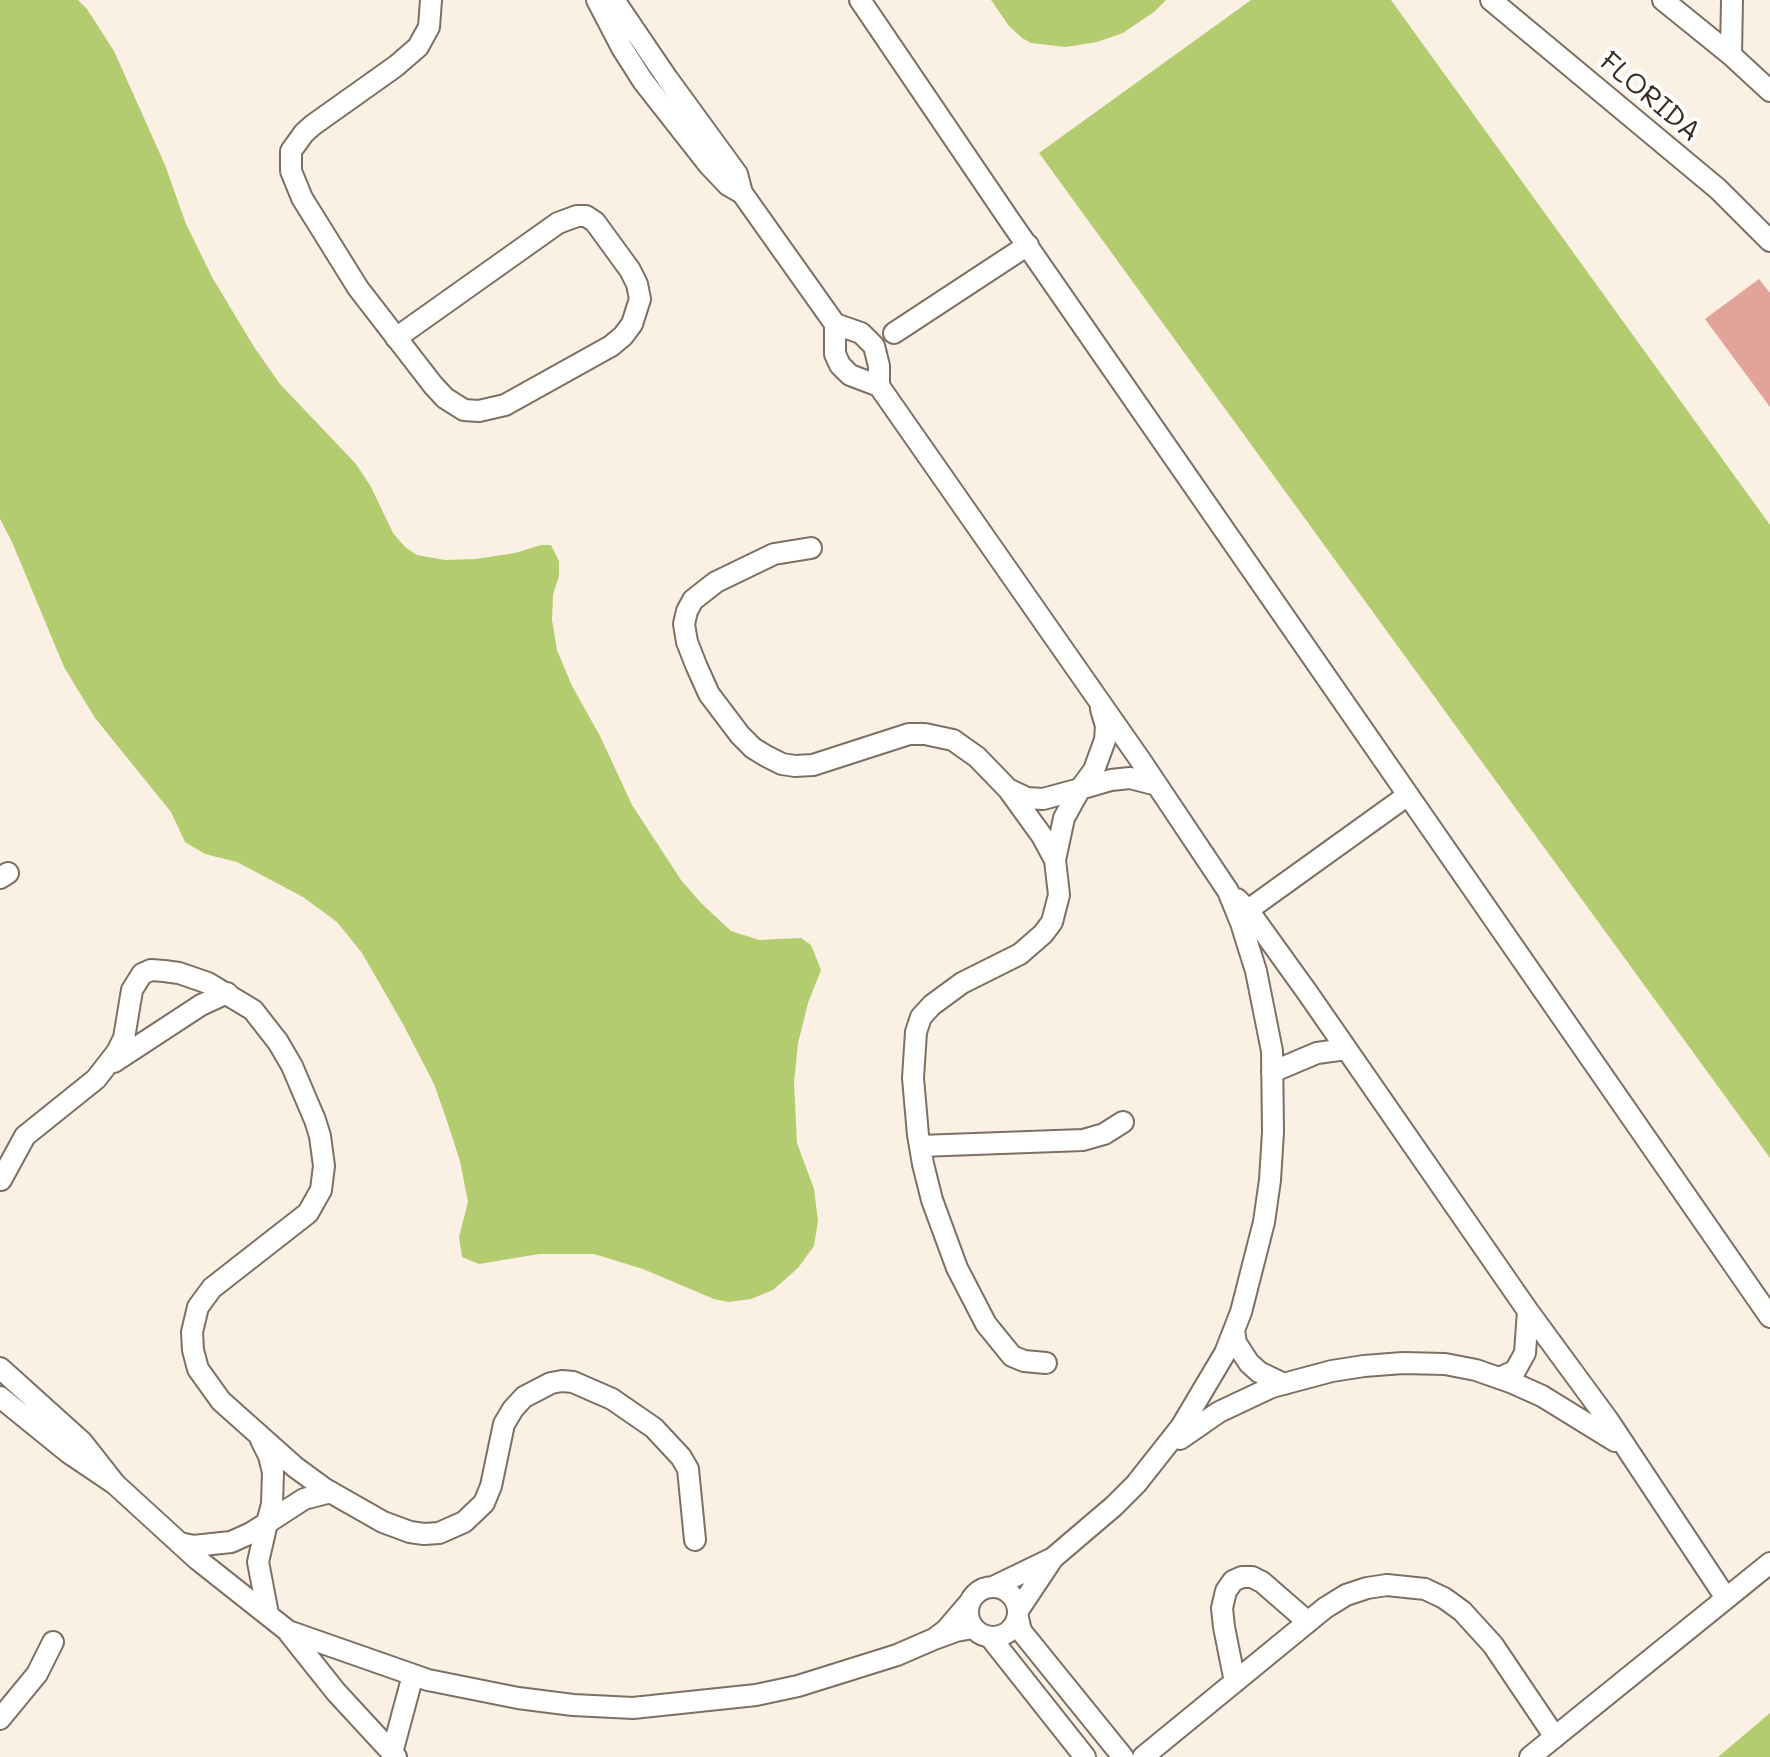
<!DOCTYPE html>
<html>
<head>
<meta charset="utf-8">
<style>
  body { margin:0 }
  canvas { display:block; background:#faf0e3 }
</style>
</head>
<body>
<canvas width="1770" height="1757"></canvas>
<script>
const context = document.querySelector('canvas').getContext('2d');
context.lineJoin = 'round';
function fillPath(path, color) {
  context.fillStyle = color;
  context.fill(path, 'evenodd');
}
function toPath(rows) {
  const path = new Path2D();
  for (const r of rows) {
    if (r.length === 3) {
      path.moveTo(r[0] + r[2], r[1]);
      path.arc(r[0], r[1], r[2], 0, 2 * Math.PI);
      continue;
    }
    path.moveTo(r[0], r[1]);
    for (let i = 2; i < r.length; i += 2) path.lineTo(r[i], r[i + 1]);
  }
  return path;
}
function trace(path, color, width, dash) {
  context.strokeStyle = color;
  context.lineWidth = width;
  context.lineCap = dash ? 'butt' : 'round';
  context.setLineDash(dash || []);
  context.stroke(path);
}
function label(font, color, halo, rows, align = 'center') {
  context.font = font + ' Mali,sans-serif';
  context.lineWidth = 8;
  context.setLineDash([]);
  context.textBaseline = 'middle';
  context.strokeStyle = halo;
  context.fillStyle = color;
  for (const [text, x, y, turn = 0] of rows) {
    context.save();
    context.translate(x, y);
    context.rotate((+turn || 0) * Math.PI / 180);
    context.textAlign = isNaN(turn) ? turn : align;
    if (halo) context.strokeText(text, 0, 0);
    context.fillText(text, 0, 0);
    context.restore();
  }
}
fillPath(toPath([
  [0,0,78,0,87,9,114,51,165,165,186,224,212,277,254,347,280,384,356,464,371,487,393,533,405,547,417,555,445,560,476,559,515,553,541,545,551,545,559,561,559,576,553,595,552,620,557,650,572,686,600,736,632,805,681,880,701,903,731,931,759,940,801,938,811,945,821,970,808,1003,798,1043,794,1083,797,1143,814,1189,818,1221,814,1246,798,1268,773,1290,751,1299,728,1302,714,1299,643,1269,594,1254,539,1254,479,1264,462,1257,459,1237,468,1202,460,1161,446,1118,434,1084,403,1024,362,953,337,922,303,897,237,862,205,854,185,842,171,812,95,718,64,667,12,542,0,519],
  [991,0,1166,0,1154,12,1123,33,1097,42,1066,47,1031,43,1022,38,1009,26],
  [1251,0,1391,0,1770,525,1770,1158,1039,153],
  [1770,1713,1770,1757,1718,1757]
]), '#b4cc70');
fillPath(toPath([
  [1759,279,1770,293,1770,407,1705,319]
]), '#e2a399');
const minor = toPath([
  [597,0,622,48,643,81,709,165,728,185,742,193,835,324,835,354,840,365,850,375,879,386,879,366,874,346,861,333,835,324],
  [614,0,667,78,737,174,742,193],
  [860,0,1008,218,1770,1317],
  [1491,0,1718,189,1770,241],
  [1663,0,1731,55,1770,91],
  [1731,55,1732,0],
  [894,333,1028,245],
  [396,338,558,223,577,216,586,216,595,222,630,270,637,284,640,299,632,324,623,336,611,346,505,405,479,411,464,410,445,398,433,385,358,288,302,198,291,171,291,151,304,133,313,125,396,66,418,47,429,27,431,0],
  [879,386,1141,761,1228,891,1241,923,1256,971,1272,1051,1273,1132,1270,1180,1264,1222,1241,1312,1225,1353,1181,1427,1136,1484,1114,1506,1053,1558],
  [811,548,774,554,716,582,693,600,687,611,684,624,687,642,696,665,709,694,740,735,753,748,766,756,782,764,795,766,813,765,909,734,925,734,953,740,977,757,1008,789,1042,836,1055,860,1064,818,1080,789,1043,799,1027,798,1008,789],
  [1101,709,1106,726,1105,740,1094,770,1080,789,1111,780,1130,778,1157,785],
  [0,878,8,873],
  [1237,899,1248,910,1307,992,1528,1311,1608,1420,1726,1598],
  [1243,920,1248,910,1408,795],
  [114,1062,201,1005,227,993],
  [1272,1072,1317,1053,1346,1049],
  [920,1146,1083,1140,1104,1134,1123,1122],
  [1,1180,25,1136,96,1079,117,1052,124,1038,132,990,142,974,151,970,164,971,179,973,208,983,253,1010,278,1042,292,1066,315,1120,320,1136,324,1166,321,1190,308,1213,212,1288,198,1307,192,1332,193,1350,198,1369,221,1401,295,1467,325,1489,383,1522,410,1532,424,1534,439,1533,464,1522,484,1503,491,1486,504,1424,513,1409,524,1397,551,1383,562,1381,573,1382,612,1399,654,1428,681,1457,688,1469,695,1540],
  [1234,1330,1236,1343,1249,1363,1259,1372,1284,1384],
  [1046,1363,1024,1361,1012,1356,986,1324,957,1268,932,1200,923,1164,918,1135,913,1078,916,1032,921,1017,932,1005,962,983,1020,954,1043,934,1052,922,1059,895,1055,860],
  [0,1368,82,1442,115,1484,69,1453,0,1397],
  [1499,1378,1515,1371,1525,1353,1528,1311],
  [1180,1439,1219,1412,1272,1387,1332,1371,1364,1366,1403,1363,1445,1364,1476,1370,1513,1383,1542,1396,1615,1441],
  [261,1440,269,1456,273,1472,272,1504,267,1523,304,1499,331,1492],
  [115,1484,197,1559,288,1631,428,1680,518,1698,573,1705,633,1708,756,1695,798,1686,846,1671,897,1655,934,1639],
  [180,1543,193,1546,231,1542,251,1533,267,1523,258,1562,268,1614],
  [993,1612,25],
  [993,1587,1053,1558,1019,1609],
  [970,1602,946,1630,934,1639,956,1631,973,1628],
  [1018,1618,1021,1631,1123,1757],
  [289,1633,336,1692,396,1757],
  [990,1637,1085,1757],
  [1235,1682,1224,1627,1222,1608,1226,1591,1233,1581,1242,1577,1252,1577,1262,1582,1308,1622],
  [0,1719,37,1674,53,1642],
  [392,1753,413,1675],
  [1143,1757,1325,1608,1346,1595,1367,1588,1387,1585,1425,1589,1444,1598,1462,1611,1493,1645,1555,1737],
  [1530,1757,1770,1563]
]);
trace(minor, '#7e6f63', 24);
trace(minor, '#fff', 20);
label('28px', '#3b2a1e', '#fff', [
  ["FLORIDA",1650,97,40]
]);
</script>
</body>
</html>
